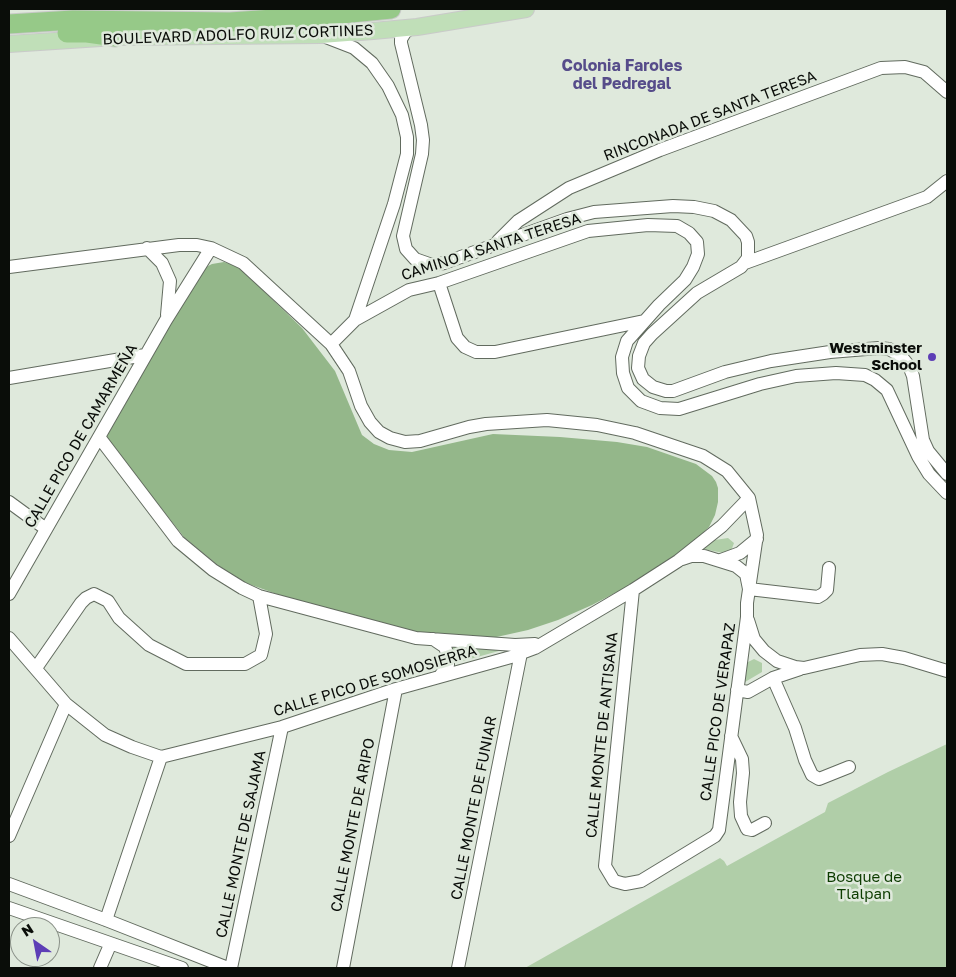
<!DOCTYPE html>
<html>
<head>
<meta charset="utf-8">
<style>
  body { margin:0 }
  #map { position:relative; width:956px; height:977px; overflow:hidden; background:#dfe9dc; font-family:"Golos Text",sans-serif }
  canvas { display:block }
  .frame { position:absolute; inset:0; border:10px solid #0a0d09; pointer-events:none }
  .north { position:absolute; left:10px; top:917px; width:50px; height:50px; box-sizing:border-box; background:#dfe9dc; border:1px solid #8a9188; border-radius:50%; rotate:327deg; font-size:14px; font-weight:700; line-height:20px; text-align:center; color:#0a0d09 }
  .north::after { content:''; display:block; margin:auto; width:18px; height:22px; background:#5d3eb6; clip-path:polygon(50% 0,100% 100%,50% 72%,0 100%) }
</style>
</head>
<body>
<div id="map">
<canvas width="956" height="977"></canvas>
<div class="frame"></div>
<div class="north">N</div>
</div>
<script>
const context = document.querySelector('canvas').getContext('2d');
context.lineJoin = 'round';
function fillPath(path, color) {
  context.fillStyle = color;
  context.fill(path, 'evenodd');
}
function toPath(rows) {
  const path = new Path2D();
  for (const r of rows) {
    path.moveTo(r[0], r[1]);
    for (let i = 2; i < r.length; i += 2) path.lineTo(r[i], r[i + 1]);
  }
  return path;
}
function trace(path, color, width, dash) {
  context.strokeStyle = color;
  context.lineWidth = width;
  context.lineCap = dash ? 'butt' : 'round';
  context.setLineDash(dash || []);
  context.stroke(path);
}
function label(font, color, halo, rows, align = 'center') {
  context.font = font + ' "Golos Text",sans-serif';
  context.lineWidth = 5;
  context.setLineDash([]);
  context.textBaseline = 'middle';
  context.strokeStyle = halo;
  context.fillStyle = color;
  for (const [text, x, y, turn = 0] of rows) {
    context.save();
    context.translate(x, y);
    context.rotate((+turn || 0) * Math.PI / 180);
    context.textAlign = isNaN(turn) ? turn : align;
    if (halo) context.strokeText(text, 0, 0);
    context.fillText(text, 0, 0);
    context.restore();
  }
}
fillPath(toPath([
  [728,538,734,543,731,551,723,553,699,548,715,540],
  [450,646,506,649,452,664,454,655],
  [754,659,762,663,762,672,745,682,744,681,746,663],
  [947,744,947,968,525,968,720,858,724,861,727,866,825,812,828,803,888,772]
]), '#b0cea8');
fillPath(toPath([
  [224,262,236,266,242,270,302,328,335,371,362,435,374,444,389,450,412,452,493,434,560,437,617,442,647,447,696,464,712,476,716,482,718,488,718,502,715,515,709,527,677,558,632,584,592,605,558,620,528,630,492,638,416,634,299,602,246,583,219,566,184,537,106,438,149,359,206,267,212,264]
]), '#94b78a');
const minor = toPath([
  [416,27,406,31,401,39,401,43,421,125,423,140,422,154,403,236,406,249,415,259,432,265,444,263,567,219,594,212,673,206,694,207,714,211,731,220,746,236,748,242,748,258,741,267,697,293,652,334,644,343,639,356,638,368,643,379,653,387,666,391,673,391,725,372,771,361,830,352,879,348,889,349,901,356,909,366,913,376,923,440,928,451,947,474],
  [323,36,354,48,372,63,388,86,402,115,407,137,407,154,394,204,355,320],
  [498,241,518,221,569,188,660,150,881,68,905,67,924,72,947,92],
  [147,248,162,263,170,281,167,315],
  [745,263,927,197,947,181],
  [9,267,179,245,197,245,211,248,243,263,331,344,349,371,361,406,370,422,379,432,390,438,405,442,420,441,469,427,486,424,547,420,597,425,635,433,703,456,727,471,749,498,757,535,747,603,747,617,719,830,715,836,641,881,625,884,614,881,605,866,633,590],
  [439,283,457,338,465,347,476,352,495,352,644,321],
  [331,344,355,320,409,290,439,283,588,231,648,225,677,226,689,233,697,242,698,254,693,267,685,280,659,305,627,341,622,357,623,373,628,388,641,401,660,408,679,409,760,384,796,376,836,373,865,375,875,380,887,390,918,456,929,474,947,493],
  [9,378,145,355],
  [99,437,178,541,213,570,242,588,259,596,416,638,515,645,535,644],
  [9,502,46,529],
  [682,559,691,556,704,556,736,566,746,574,749,589,818,597,823,594,827,590,829,568],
  [721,560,740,553,757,539],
  [9,594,166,320,211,248],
  [748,620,754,639,764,651,777,661,795,667,804,668,860,655,882,654,904,658,947,671],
  [9,638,66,704,105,735,132,747,161,757,282,727,396,689,511,657,535,648,633,590,678,561,722,526,749,498],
  [433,639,445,647,448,656,448,665,440,676],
  [36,668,81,603,86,598,94,594,108,601,119,618,149,645,186,664,245,664,261,655,266,634,259,596],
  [773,678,795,728,805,760,812,775,819,779,849,767],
  [737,690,748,692,773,678,800,669],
  [731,736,742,759,743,773,740,802,741,816,747,829,752,830,765,823],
  [9,836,66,704],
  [9,884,106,920,228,968],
  [9,908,182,968],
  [106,920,161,757],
  [100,968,110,945],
  [231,968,282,727],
  [343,968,396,689],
  [458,968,521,653]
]);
const major = toPath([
  [9,44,116,37,321,35,373,31,417,27,526,9]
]);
const highway = toPath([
  [9,24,73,20,230,22,331,15,391,9],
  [67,33,87,33,116,37]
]);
trace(minor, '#626b5f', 14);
trace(major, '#c9cac9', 18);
trace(highway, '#c9cac9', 21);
trace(minor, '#fff', 12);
trace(major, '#c0dfb8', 16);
trace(highway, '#96c988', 19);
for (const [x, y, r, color] of [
  [932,357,5,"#5d3eb6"]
]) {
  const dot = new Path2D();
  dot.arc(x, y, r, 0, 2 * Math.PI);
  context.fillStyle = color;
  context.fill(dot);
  trace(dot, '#dfe9dc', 2);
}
label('15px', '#0a0d09', '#dfe9dc', [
  ["BOULEVARD ADOLFO RUIZ CORTINES",238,35,-2],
  ["RINCONADA DE SANTA TERESA",710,116,-21],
  ["CAMINO A SANTA TERESA",491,247,-18],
  ["CALLE PICO DE CAMARMEÑA",81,436,-60],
  ["CALLE PICO DE SOMOSIERRA",375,681,-17],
  ["CALLE PICO DE VERAPAZ",718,712,-82],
  ["CALLE MONTE DE ANTISANA",602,735,-84],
  ["CALLE MONTE DE FUNIAR",474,808,-79],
  ["CALLE MONTE DE ARIPO",353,825,-79],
  ["CALLE MONTE DE SAJAMA",241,844,-78]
]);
label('bold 15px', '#0a0d09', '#dfe9dc', [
  ["Westminster",922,348],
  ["School",922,365]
], 'right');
label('15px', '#0d3c00', '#dfe9dc', [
  ["Bosque de",864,877],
  ["Tlalpan",864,894]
]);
label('bold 16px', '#564c8a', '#dfe9dc', [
  ["Colonia Faroles",622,66],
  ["del Pedregal",622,84]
]);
</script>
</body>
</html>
